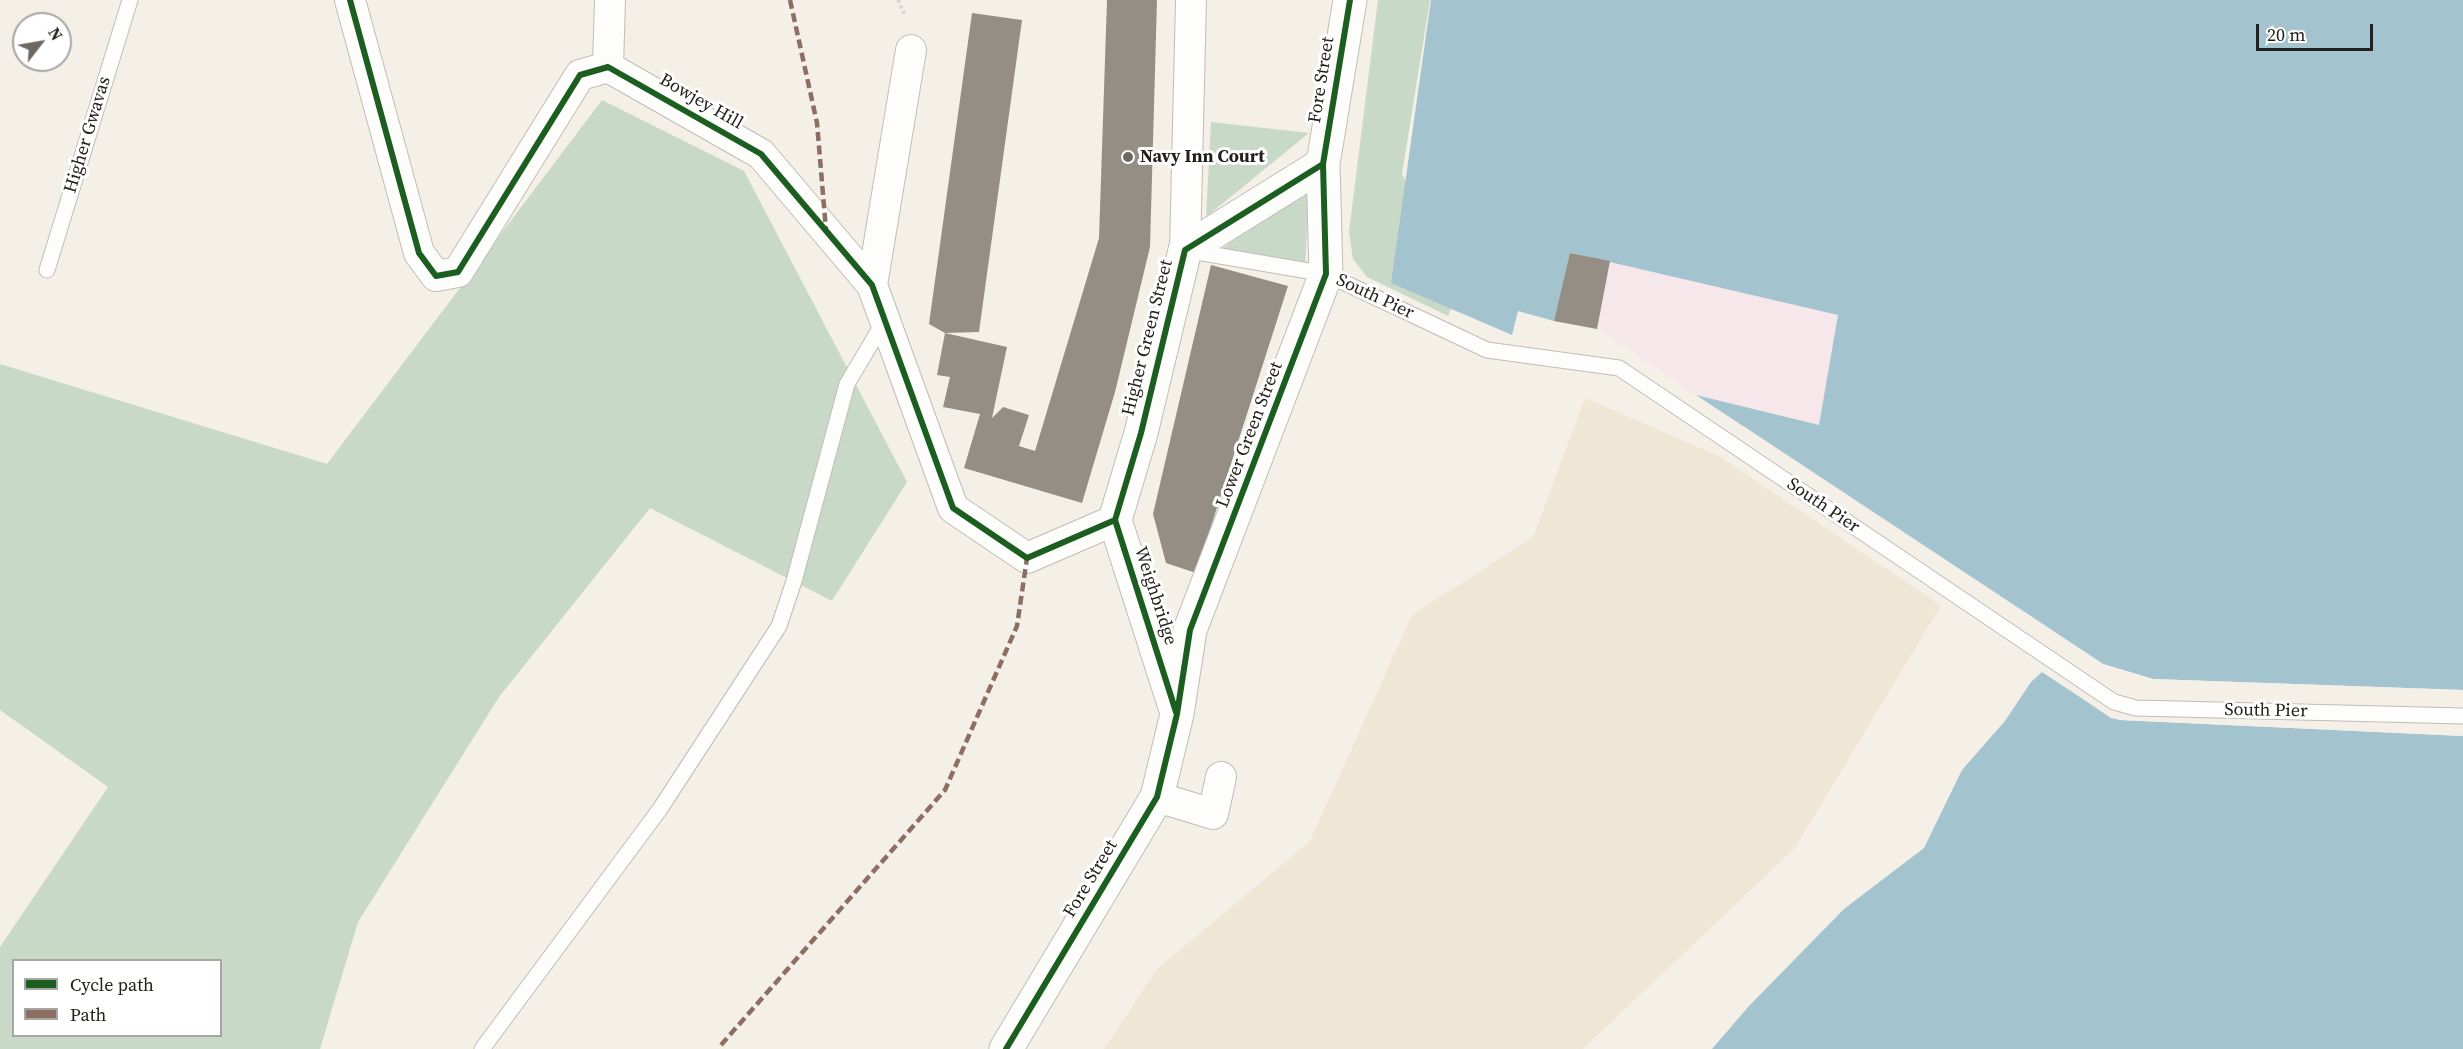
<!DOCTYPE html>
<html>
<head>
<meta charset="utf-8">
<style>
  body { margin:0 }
  #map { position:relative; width:2463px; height:1049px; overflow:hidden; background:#f4efe7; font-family:"Source Serif 4",serif }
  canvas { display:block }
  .legend { position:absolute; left:12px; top:959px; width:210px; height:78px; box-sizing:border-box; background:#fff; border:2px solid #a7a6a4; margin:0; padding:8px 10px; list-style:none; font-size:18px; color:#24201b }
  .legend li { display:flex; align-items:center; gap:12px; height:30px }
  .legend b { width:30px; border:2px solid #a7a6a4 }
  .north { position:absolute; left:12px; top:12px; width:60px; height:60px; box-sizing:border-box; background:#fff; border:2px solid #a7a6a4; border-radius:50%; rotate:59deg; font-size:16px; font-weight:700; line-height:24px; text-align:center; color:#24201b }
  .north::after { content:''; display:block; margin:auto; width:21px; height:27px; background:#6d6862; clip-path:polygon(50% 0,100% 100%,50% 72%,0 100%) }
  .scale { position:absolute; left:2256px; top:24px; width:117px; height:27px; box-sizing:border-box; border:3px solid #24201b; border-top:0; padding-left:8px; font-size:18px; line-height:21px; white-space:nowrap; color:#24201b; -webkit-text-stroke:4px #fff; paint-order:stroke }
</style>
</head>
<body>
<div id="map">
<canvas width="2463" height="1049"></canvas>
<ul class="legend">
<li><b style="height:8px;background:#1b5e20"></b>Cycle path</li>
<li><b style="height:8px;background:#8d6e63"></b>Path</li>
</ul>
<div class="north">N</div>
<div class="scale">20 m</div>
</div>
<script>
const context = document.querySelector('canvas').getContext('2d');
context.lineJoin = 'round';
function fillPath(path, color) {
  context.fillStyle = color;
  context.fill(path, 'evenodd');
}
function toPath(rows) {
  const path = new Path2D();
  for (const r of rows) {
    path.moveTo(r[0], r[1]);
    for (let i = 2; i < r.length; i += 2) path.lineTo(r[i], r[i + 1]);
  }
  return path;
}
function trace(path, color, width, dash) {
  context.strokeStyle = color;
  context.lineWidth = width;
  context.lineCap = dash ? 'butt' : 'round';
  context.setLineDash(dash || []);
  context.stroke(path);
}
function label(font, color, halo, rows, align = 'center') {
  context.font = font + ' "Source Serif 4",serif';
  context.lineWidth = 6;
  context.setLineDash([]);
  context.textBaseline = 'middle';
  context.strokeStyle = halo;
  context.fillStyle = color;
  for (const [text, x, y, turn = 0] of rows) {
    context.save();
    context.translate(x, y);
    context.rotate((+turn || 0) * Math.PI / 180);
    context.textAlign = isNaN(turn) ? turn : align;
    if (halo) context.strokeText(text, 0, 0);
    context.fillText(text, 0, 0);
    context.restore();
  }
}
fillPath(toPath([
  [1585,398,1719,456,1941,606,1794,849,1583,1049,1104,1049,1156,970,1310,841,1412,615,1533,537]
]), '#f0e6d6');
fillPath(toPath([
  [1570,253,1839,315,1819,425,1696,395,1598,329,1554,321]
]), '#f6e7ea');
fillPath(toPath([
  [1378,0,1430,0,1402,174,1460,289,1448,316,1367,277,1353,259,1349,232],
  [602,100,744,171,907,482,832,601,650,508,499,697,358,922,320,1049,0,1049,0,947,108,787,0,710,0,364,327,464],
  [14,960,220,960,220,1036,14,1036],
  [1211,122,1309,133,1206,217],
  [1309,185,1305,271,1213,255]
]), '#c9d9c8');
fillPath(toPath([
  [1431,0,2463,0,2463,690,2153,679,2103,664,1696,395,1819,425,1838,315,1571,253,1554,321,1518,311,1512,335,1391,283],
  [2042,672,2111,717,2120,720,2463,736,2463,1049,1712,1049,1749,1006,1844,909,1924,848,1962,770,2005,721,2031,682]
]), '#a3c3ce');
fillPath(toPath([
  [1743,426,2103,664,2153,679,2463,690,2463,693,2153,682,2102,667,1741,429],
  [2044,669,2112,715,2121,717,2463,733,2463,736,2120,720,2111,718,2040,670]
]), '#f4efe7');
fillPath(toPath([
  [1107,0,1157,0,1150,247,1115,392,1082,503,964,468,980,414,943,407,950,377,937,375,945,333,1007,347,992,418,1003,407,1029,415,1019,446,1035,451,1099,238],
  [972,13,1022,20,979,332,945,333,929,324],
  [1570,253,1610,261,1597,329,1554,321],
  [1211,265,1288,286,1196,573,1166,563,1153,514]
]), '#958e85');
const service = toPath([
  [1191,251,1326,274,1487,350,1619,368,2114,702,2136,708,2463,716],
  [47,270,130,0],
  [482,1049,660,809,779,626,794,581,847,384,885,320]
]);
const minor = toPath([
  [350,0,419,253,436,276,458,272,580,75,608,67,761,154,872,285,953,508,1027,558,1115,520],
  [608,67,610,0],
  [1185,250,1191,0],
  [872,285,911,50],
  [1157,797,1213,814,1221,777]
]);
const tertiary = toPath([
  [1175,707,1115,520,1141,433,1185,250,1323,164],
  [1006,1049,1157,797,1177,714,1190,630,1326,274,1323,164,1350,0]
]);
trace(service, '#c1bcb6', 17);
trace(minor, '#c1bcb6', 32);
trace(tertiary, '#c1bcb6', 35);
trace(toPath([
  [898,0,905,16]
]), '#d8d6d3', 4, [3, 3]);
trace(service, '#fdfdfb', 15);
trace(minor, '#fdfdfb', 30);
trace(tertiary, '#fdfdfb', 33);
trace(toPath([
  [790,0,817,123,826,230],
  [721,1045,945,790,1017,626,1027,558]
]), '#8d6e63', 4.5, [9, 4.5]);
trace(toPath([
  [350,0,419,253,436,276,458,272,580,75,608,67,761,154,872,285,953,508,1027,558,1115,520],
  [1115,520,1141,433,1185,250,1323,164],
  [1115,520,1176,712],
  [1006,1049,1157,797,1177,714,1190,630,1326,274,1323,164,1350,0]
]), '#1b5e20', 6);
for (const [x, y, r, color] of [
  [1128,157,6,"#6d6862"]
]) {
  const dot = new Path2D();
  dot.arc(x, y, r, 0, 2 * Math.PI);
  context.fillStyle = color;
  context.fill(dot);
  trace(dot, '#fff', 2);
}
label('18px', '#24201b', '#fff', [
  ["Fore Street",1322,80,-81],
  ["Bowjey Hill",701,102,30],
  ["Higher Gwavas",88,135,-73],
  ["South Pier",1375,297,25],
  ["Higher Green Street",1148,338,-76],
  ["Lower Green Street",1250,435,-69],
  ["South Pier",1823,506,34],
  ["Weighbridge",1155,596,72],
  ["South Pier",2266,711,1],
  ["Fore Street",1091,879,-59]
]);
label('bold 18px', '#24201b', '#fff', [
  ["Navy Inn Court",1140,157]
], 'left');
</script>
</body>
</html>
